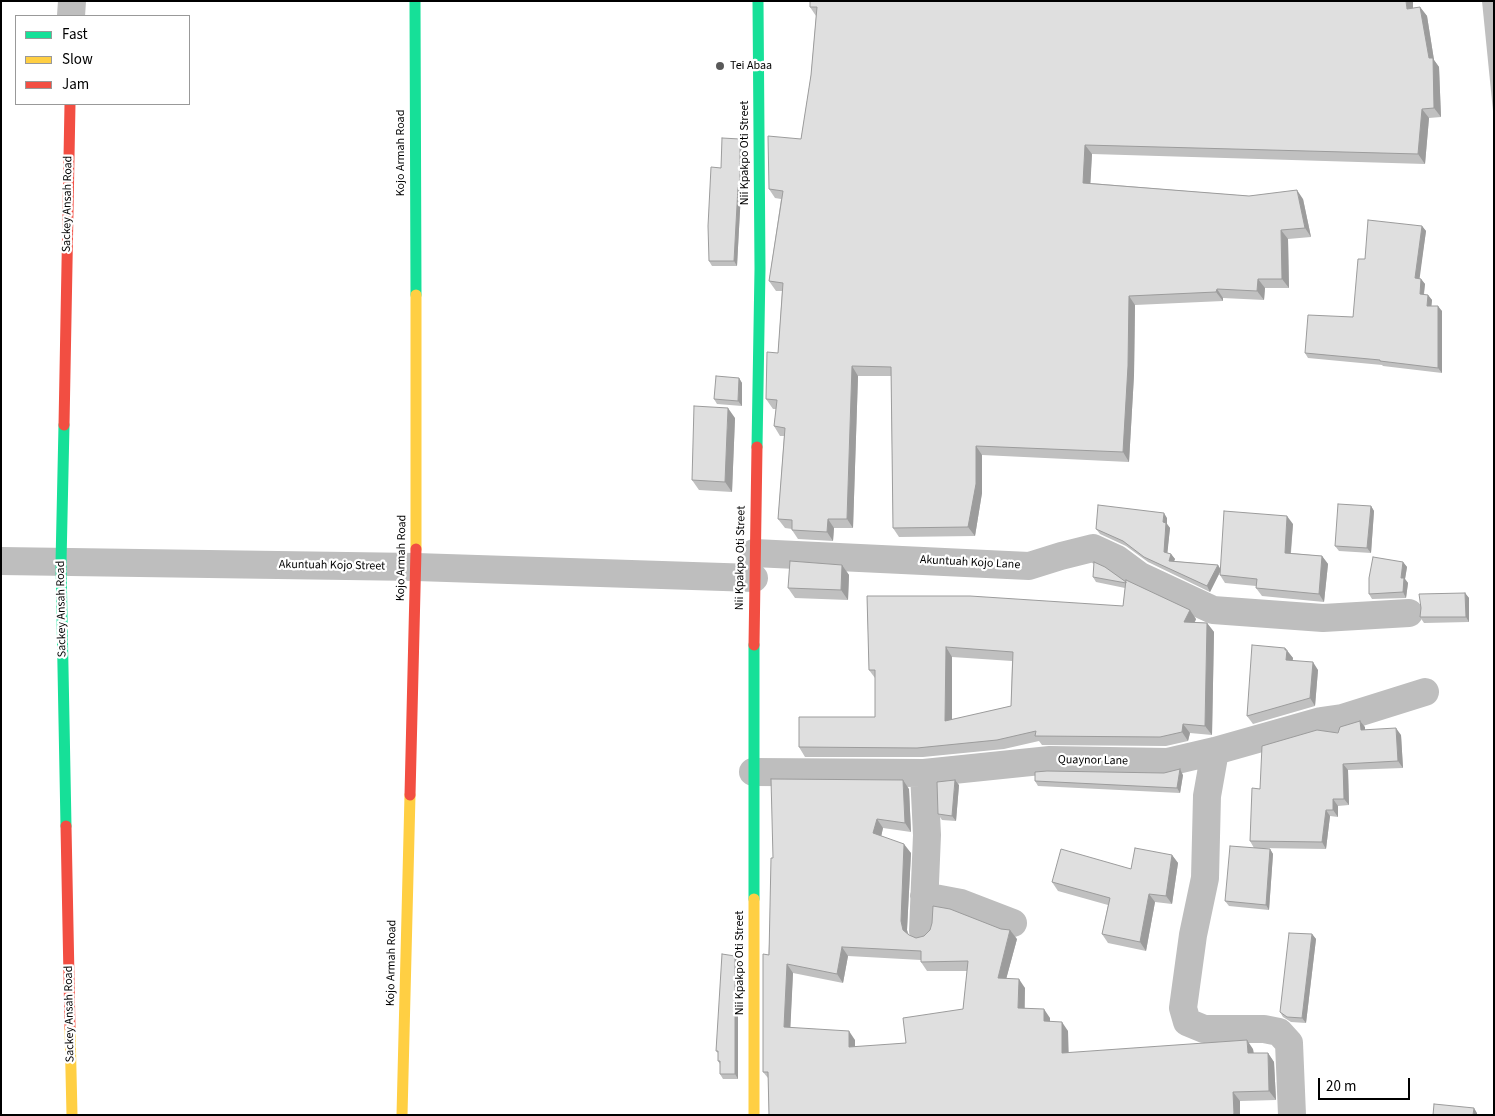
<!DOCTYPE html>
<html>
<head>
<meta charset="utf-8">
<style>
  body { margin:0 }
  #map { position:relative; width:1495px; height:1116px; overflow:hidden; background:#fff; font-family:"Source Sans 3",sans-serif }
  canvas { display:block }
  .frame { position:absolute; inset:0; border:2px solid #000; pointer-events:none }
  .legend { position:absolute; left:15px; top:15px; width:175px; height:90px; box-sizing:border-box; background:#fff; border:1px solid #999; margin:0; padding:6px 9px; list-style:none; font-size:15px; color:#000 }
  .legend li { display:flex; align-items:center; gap:10px; height:25px }
  .legend b { width:25px; border:1px solid #999 }
  .scale { position:absolute; left:1318px; top:1078px; width:92px; height:22px; box-sizing:border-box; border:2px solid #000; border-top:0; padding-left:6px; font-size:15px; line-height:18px; white-space:nowrap; color:#000; -webkit-text-stroke:4px #fff; paint-order:stroke }
</style>
</head>
<body>
<div id="map">
<canvas width="1495" height="1116"></canvas>
<div class="frame"></div>
<ul class="legend">
<li><b style="height:6px;background:#16e098"></b>Fast</li>
<li><b style="height:6px;background:#ffcf43"></b>Slow</li>
<li><b style="height:6px;background:#f24e42"></b>Jam</li>
</ul>
<div class="scale">20 m</div>
</div>
<script>
const context = document.querySelector('canvas').getContext('2d');
context.lineJoin = 'round';
function fillPath(path, color) {
  context.fillStyle = color;
  context.fill(path, 'evenodd');
}
function toPath(rows) {
  const path = new Path2D();
  for (const r of rows) {
    path.moveTo(r[0], r[1]);
    for (let i = 2; i < r.length; i += 2) path.lineTo(r[i], r[i + 1]);
  }
  return path;
}
function trace(path, color, width, dash) {
  context.strokeStyle = color;
  context.lineWidth = width;
  context.lineCap = dash ? 'butt' : 'round';
  context.setLineDash(dash || []);
  context.stroke(path);
}
function label(font, color, halo, rows, align = 'center') {
  context.font = font + ' "Source Sans 3",sans-serif';
  context.lineWidth = 4.5;
  context.setLineDash([]);
  context.textBaseline = 'middle';
  context.strokeStyle = halo;
  context.fillStyle = color;
  for (const [text, x, y, turn = 0] of rows) {
    context.save();
    context.translate(x, y);
    context.rotate((+turn || 0) * Math.PI / 180);
    context.textAlign = isNaN(turn) ? turn : align;
    if (halo) context.strokeText(text, 0, 0);
    context.fillText(text, 0, 0);
    context.restore();
  }
}
fillPath(toPath([
  [1482,1,1494,1,1494,121]
]), '#bfbfbf');
trace(toPath([
  [71,16,72,1],
  [754,553,1029,566,1061,556,1093,548,1117,559,1140,576,1213,610,1323,618,1409,613],
  [1,561,416,567,754,578],
  [1215,751,1207,796,1205,878,1193,935,1183,1008,1187,1022,1204,1029,1264,1029,1279,1032,1289,1043,1292,1115],
  [753,772,924,773,1050,760,1168,762,1215,751,1321,721,1342,718,1425,692],
  [924,896,961,903,1013,923],
  [923,931,927,835,924,773]
]), '#bebebe', 28);
trace(toPath([
  [415,1,416,295],
  [64,425,61,563,66,826],
  [757,447,760,269,758,1],
  [754,645,754,899]
]), '#16e098', 11);
trace(toPath([
  [416,295,416,549],
  [754,899,754,1115],
  [70,1028,72,1115],
  [402,1115,410,795]
]), '#ffcf43', 11);
trace(toPath([
  [64,425,70,104],
  [754,645,757,447],
  [410,795,416,549],
  [66,826,70,1028]
]), '#f24e42', 11);
fillPath(toPath([
  [810,7,1413,8,1420,7,1427,16,1434,60,1439,67,1441,117,1429,118,1425,164,1092,154,1090,183,1249,196,1303,199,1311,237,1288,239,1289,288,1265,288,1264,300,1223,298,1223,301,1135,305,1134,375,1129,462,982,455,982,493,975,536,899,537,893,528,891,376,858,376,853,528,834,528,833,541,798,539,792,530,792,529,785,528,778,519,784,436,780,436,774,426,776,409,773,409,766,399,778,353,782,291,776,291,769,281,781,199,775,198,769,189,801,139,811,75,816,16],
  [743,144,744,193,741,192,737,266,712,266,709,261,721,168],
  [1422,226,1426,231,1419,278,1421,279,1425,284,1424,295,1428,295,1432,300,1431,306,1442,311,1442,373,1383,366,1382,365,1308,358,1305,353,1353,317,1365,259],
  [739,378,742,383,742,406,717,404,714,399],
  [735,418,732,492,699,490,692,480],
  [1371,506,1374,511,1371,553,1339,551,1335,546],
  [1167,518,1167,524,1170,528,1167,553,1171,554,1175,559,1174,561,1218,565,1220,569,1293,524,1291,553,1322,556,1328,564,1324,602,1262,596,1256,588,1256,586,1225,583,1220,575,1220,572,1210,592,1148,562,1126,546,1100,534,1096,529],
  [1403,562,1407,567,1405,579,1408,583,1406,598,1372,599,1369,594],
  [842,565,849,575,848,600,795,598,788,588],
  [1093,577,1126,582,1196,619,1195,622,1207,623,1214,632,1212,735,1190,733,1188,741,1166,746,1042,745,1039,741,1004,749,923,757,805,757,799,747,875,717,875,678,869,670,867,596,1123,606,1125,588,1096,582],
  [952,657,1012,661,1011,706,952,720],
  [1465,593,1469,598,1469,622,1424,623,1420,617],
  [1285,648,1293,658,1292,660,1318,670,1315,706,1253,724,1247,716],
  [1365,727,1365,730,1401,735,1403,768,1348,770,1349,805,1338,806,1338,817,1330,816,1326,849,1258,848,1270,849,1273,854,1269,910,1229,906,1225,901,1254,848,1250,841,1260,789,1338,733],
  [1183,775,1180,793,1038,786,1035,781],
  [959,785,956,821,942,820,938,814],
  [909,789,911,832,883,828,881,836,911,853,907,930,909,935,916,938,1017,939,1006,979,1025,988,1025,1008,1050,1018,1050,1021,1068,1031,1068,1053,1253,1049,1254,1053,1268,1053,1274,1062,1276,1100,1240,1101,1240,1115,769,1115,768,1078,763,1072,773,858],
  [848,956,921,960,921,962,927,971,967,971,963,1009,906,1043,855,1047,855,1040,790,1028,793,973,843,983],
  [1172,855,1178,863,1172,904,1155,902,1146,951,1108,943,1102,934,1108,905,1058,891,1052,882,1131,869],
  [1312,934,1316,939,1306,1023,1291,1022,1283,1017,1280,1012],
  [735,956,738,961,738,1079,723,1079,720,1074,720,1064,718,1061,718,1053,716,1051]
]), '#c0c0c0');
fillPath(toPath([
  [1406,1,1413,1,1413,19,1407,9],
  [1420,7,1427,16,1434,60,1439,67,1441,117,1434,108,1429,58],
  [1422,109,1429,118,1425,164,1418,154],
  [740,139,743,144,744,193,740,188],
  [1085,145,1092,154,1090,192,1083,183],
  [738,187,741,192,737,266,734,261],
  [1297,190,1303,199,1311,237,1305,228],
  [1422,226,1426,231,1419,283,1415,278],
  [1281,230,1288,239,1289,288,1282,279],
  [1258,279,1265,288,1264,300,1257,291],
  [1421,279,1425,284,1423,299,1420,294],
  [1217,289,1223,298,1223,301,1216,292],
  [1428,295,1432,300,1431,311,1427,306],
  [1129,296,1135,305,1134,375,1129,462,1123,452],
  [1438,306,1442,311,1442,373,1438,368],
  [852,366,858,376,853,528,847,519],
  [739,378,742,383,742,406,738,401],
  [728,408,735,418,732,492,725,482],
  [976,446,982,455,982,493,975,536,968,527],
  [1371,506,1374,511,1371,553,1367,548],
  [1164,513,1167,518,1167,524,1170,528,1167,557,1164,552,1163,522],
  [1287,516,1293,524,1290,560,1285,553],
  [828,519,834,528,833,541,827,532],
  [1171,554,1175,559,1172,566,1169,561],
  [1322,556,1328,564,1324,602,1319,594],
  [1403,562,1407,567,1405,579,1408,583,1406,598,1403,592,1401,578],
  [842,565,849,575,848,600,841,590],
  [1218,565,1221,570,1210,592,1207,586],
  [1465,593,1469,598,1469,622,1466,617],
  [1190,610,1196,619,1190,631,1184,622],
  [1207,623,1214,632,1212,735,1205,726],
  [946,647,952,657,952,730,945,721],
  [1285,648,1293,658,1292,668,1286,660],
  [1313,662,1318,670,1315,706,1310,698],
  [1360,721,1365,727,1365,737,1361,730],
  [1183,724,1190,733,1188,741,1182,732],
  [1396,728,1401,735,1403,768,1398,761],
  [1343,764,1348,770,1349,805,1344,799],
  [1180,769,1183,775,1180,793,1177,788],
  [903,780,909,789,911,832,905,823],
  [955,780,959,785,956,821,952,816],
  [1333,799,1338,806,1338,817,1333,810],
  [1326,810,1330,816,1326,849,1322,842],
  [877,819,883,828,880,842,873,833],
  [904,844,911,853,907,930,909,939,903,930,901,921],
  [1270,849,1273,854,1269,910,1266,905],
  [1172,855,1178,863,1172,904,1166,896],
  [1149,894,1155,902,1146,951,1140,942],
  [1010,930,1017,939,1004,987,998,978],
  [1312,934,1316,939,1306,1023,1302,1018],
  [842,947,848,956,843,983,837,974],
  [735,956,738,961,738,1079,735,1074],
  [787,964,793,973,790,1036,784,1027],
  [1019,979,1025,988,1024,1017,1018,1008],
  [1044,1009,1050,1018,1050,1030,1044,1021],
  [1062,1022,1068,1031,1069,1062,1062,1053],
  [849,1031,855,1040,855,1056,849,1047],
  [1247,1040,1253,1049,1254,1062,1248,1053],
  [1268,1053,1274,1062,1276,1100,1269,1091],
  [1233,1092,1240,1101,1240,1115,1234,1114],
  [1474,1108,1477,1113,1477,1115,1473,1115]
]), '#9c9c9c');
const building = toPath([
  [810,1,1406,1,1407,9,1420,7,1429,58,1433,58,1434,108,1422,109,1418,154,1085,145,1083,183,1249,196,1297,190,1305,228,1281,230,1282,279,1258,279,1257,291,1217,289,1216,292,1129,296,1128,366,1123,452,976,446,976,484,968,527,893,528,891,367,852,366,847,519,828,519,827,532,792,530,792,520,778,519,785,428,774,426,777,400,766,399,767,352,778,353,783,283,769,281,783,191,769,189,768,136,801,139,811,75,817,7,810,7,810,1],
  [722,138,740,139,740,188,738,187,734,261,709,261,708,226,711,167,721,168,722,138],
  [1368,220,1422,226,1415,278,1421,279,1420,294,1428,295,1427,306,1438,306,1438,368,1380,361,1380,360,1305,353,1308,315,1353,317,1358,259,1365,259,1368,220],
  [716,376,739,378,738,401,714,399,716,376],
  [694,406,728,408,725,482,692,480,694,406],
  [1338,504,1371,506,1367,548,1335,546,1338,504],
  [1098,505,1164,513,1163,522,1166,523,1164,552,1171,554,1169,561,1218,565,1207,586,1144,557,1123,541,1096,529,1098,505],
  [1224,511,1287,516,1285,553,1322,556,1319,594,1256,588,1257,579,1220,575,1224,511],
  [1373,557,1403,562,1401,578,1404,578,1403,592,1369,594,1369,578,1373,557],
  [790,561,842,565,841,590,788,588,790,561],
  [1094,562,1105,567,1126,582,1126,583,1093,577,1094,562],
  [1126,580,1190,610,1184,622,1207,623,1205,726,1183,724,1182,732,1160,737,1035,736,1036,731,997,740,917,748,799,747,799,717,875,717,875,670,869,670,867,596,970,596,1123,606,1126,580],
  [946,647,1013,652,1011,706,945,721,946,647],
  [1465,593,1466,617,1420,617,1421,608,1419,594,1465,593],
  [1252,645,1285,648,1285,650,1287,650,1286,660,1313,662,1310,698,1247,716,1252,645],
  [1360,721,1361,730,1396,728,1398,761,1343,764,1344,799,1333,799,1333,810,1326,810,1322,842,1250,841,1252,788,1260,789,1262,746,1317,730,1338,733,1340,727,1360,721],
  [1180,769,1177,788,1035,781,1035,772,1047,771,1164,773,1180,769],
  [771,779,903,780,905,823,877,819,873,833,904,844,901,921,903,930,909,935,916,938,924,936,930,930,932,923,933,906,950,909,1001,929,1010,930,998,978,1019,979,1018,1008,1044,1009,1044,1021,1062,1022,1062,1053,1247,1040,1248,1053,1268,1053,1269,1091,1233,1092,1234,1114,1231,1115,769,1115,768,1072,763,1072,763,954,769,955,771,858,773,858,771,779],
  [842,947,921,951,921,962,968,961,963,1009,903,1018,906,1043,849,1047,849,1031,784,1027,787,964,837,974,842,947],
  [955,780,952,816,938,814,937,782,955,780],
  [1230,846,1270,849,1266,905,1225,901,1230,846],
  [1135,848,1172,855,1166,896,1149,894,1140,942,1102,934,1110,898,1052,882,1061,849,1131,869,1135,848],
  [1289,933,1312,934,1302,1018,1287,1017,1280,1012,1289,933],
  [722,954,735,956,735,1074,720,1074,720,1061,718,1061,718,1051,716,1051,722,954],
  [1434,1104,1474,1108,1473,1115,1433,1115,1434,1104]
]);
fillPath(building, '#dfdfdf');
trace(building, '#9c9c9c', 1);
for (const [x, y, r, color] of [
  [720,66,5,"#595959"]
]) {
  const dot = new Path2D();
  dot.arc(x, y, r, 0, 2 * Math.PI);
  context.fillStyle = color;
  context.fill(dot);
  trace(dot, '#fff', 2);
}
label('12px', '#000', '#fff', [
  ["Tei Abaa",730,66]
], 'left');
label('12px', '#000', '#fff', [
  ["Kojo Armah Road",401,153,-90],
  ["Nii Kpakpo Oti Street",745,153,-90],
  ["Sackey Ansah Road",68,204,-89],
  ["Kojo Armah Road",402,558,-89],
  ["Nii Kpakpo Oti Street",741,558,-89],
  ["Akuntuah Kojo Lane",970,563,3],
  ["Akuntuah Kojo Street",332,566,1],
  ["Sackey Ansah Road",62,609,-91],
  ["Quaynor Lane",1093,761,1],
  ["Kojo Armah Road",392,963,-89],
  ["Nii Kpakpo Oti Street",740,963,-90],
  ["Sackey Ansah Road",70,1014,-91]
]);
</script>
</body>
</html>
